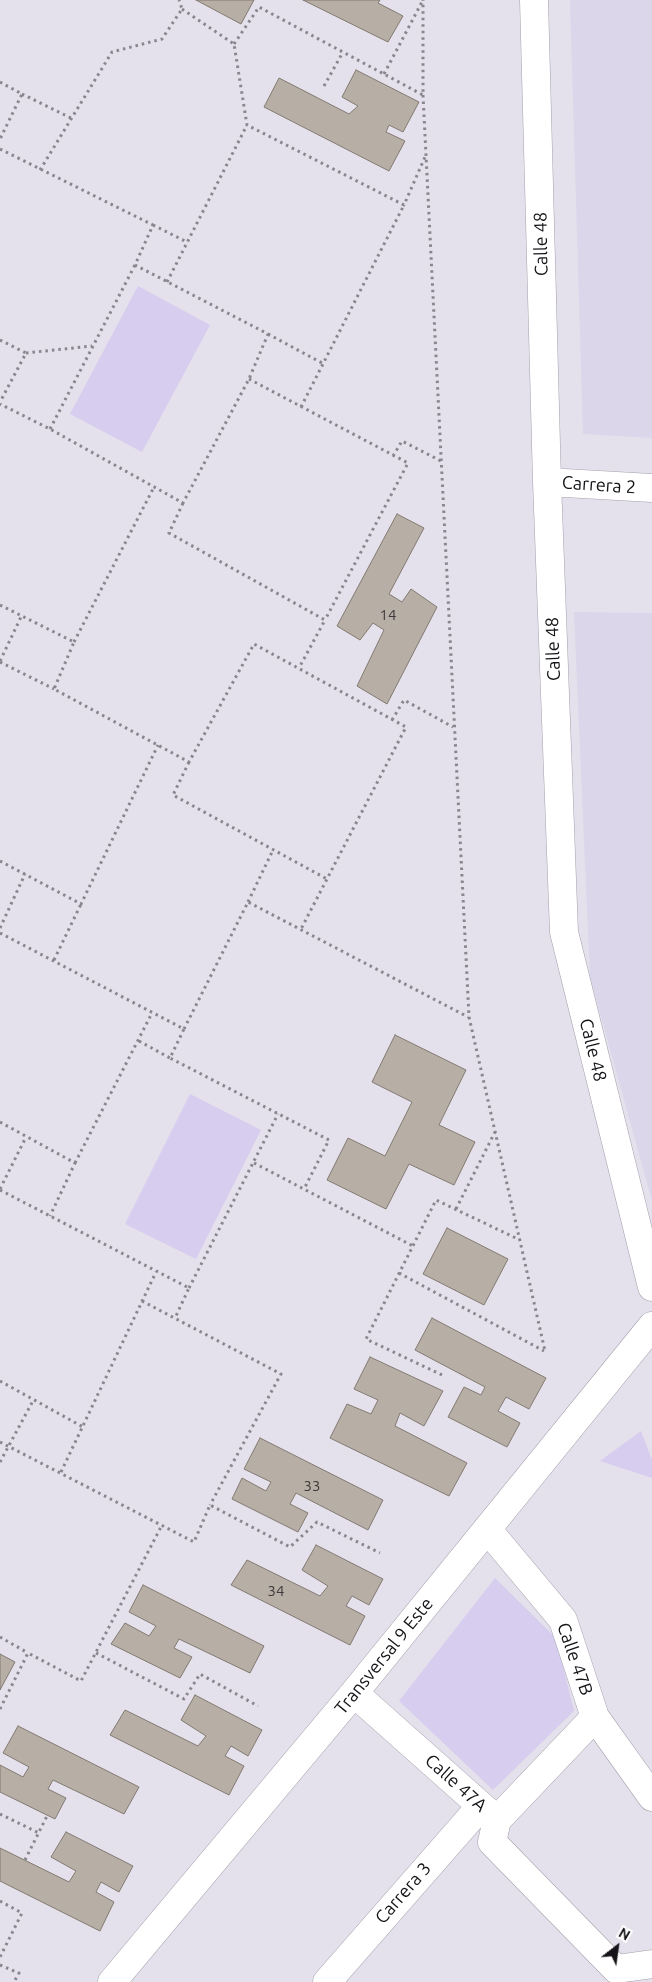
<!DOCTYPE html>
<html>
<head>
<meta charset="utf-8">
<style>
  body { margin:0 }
  #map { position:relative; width:652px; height:1982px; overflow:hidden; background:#e4e0ec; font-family:Ubuntu,sans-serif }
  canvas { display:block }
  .north { position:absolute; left:592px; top:1922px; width:50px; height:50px; -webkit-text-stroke:4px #fff; paint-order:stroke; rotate:30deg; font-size:14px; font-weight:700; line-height:20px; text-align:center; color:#151317 }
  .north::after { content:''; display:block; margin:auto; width:18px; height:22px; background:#151317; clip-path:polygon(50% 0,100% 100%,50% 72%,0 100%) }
</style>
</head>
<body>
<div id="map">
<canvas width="652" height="1982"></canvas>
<div class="north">N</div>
</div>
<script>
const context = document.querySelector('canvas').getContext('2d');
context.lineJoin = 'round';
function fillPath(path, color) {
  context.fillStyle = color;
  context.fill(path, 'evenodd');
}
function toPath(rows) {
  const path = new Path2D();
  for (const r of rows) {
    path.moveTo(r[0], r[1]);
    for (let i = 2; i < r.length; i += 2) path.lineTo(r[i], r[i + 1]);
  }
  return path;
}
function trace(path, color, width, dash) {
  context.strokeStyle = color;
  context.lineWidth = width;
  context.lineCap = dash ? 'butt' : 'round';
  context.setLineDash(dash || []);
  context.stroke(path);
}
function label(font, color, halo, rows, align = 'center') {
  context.font = font + ' Ubuntu,sans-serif';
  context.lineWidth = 4.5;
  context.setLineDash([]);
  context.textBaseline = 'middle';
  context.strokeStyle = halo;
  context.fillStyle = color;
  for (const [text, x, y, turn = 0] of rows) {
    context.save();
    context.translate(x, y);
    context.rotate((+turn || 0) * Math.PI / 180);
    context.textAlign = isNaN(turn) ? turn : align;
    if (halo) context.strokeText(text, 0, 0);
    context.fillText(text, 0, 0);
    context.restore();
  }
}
fillPath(toPath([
  [570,0,652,0,652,438,583,434],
  [574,612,652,613,652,1201,590,977]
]), '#dcd6ea');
fillPath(toPath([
  [138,286,210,325,142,452,70,414],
  [190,1094,261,1130,196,1259,125,1224],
  [641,1431,652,1460,652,1478,600,1461],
  [495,1578,556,1638,574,1711,493,1790,399,1701]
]), '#d7cdef');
const building = toPath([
  [196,0,254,0,241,24,196,0],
  [303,0,380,0,378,3,403,16,388,42,303,0],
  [356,70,419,102,403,132,389,125,386,132,405,141,389,171,264,107,279,78,349,114,358,106,342,97,356,70],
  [397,514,424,528,389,594,402,602,411,589,437,607,387,704,357,686,384,630,373,623,360,640,337,626,397,514],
  [395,1035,466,1070,439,1125,475,1142,454,1185,409,1164,386,1209,327,1180,348,1138,385,1156,412,1102,372,1082,395,1035],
  [447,1228,508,1259,484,1305,423,1274,447,1228],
  [432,1318,546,1378,529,1409,506,1397,498,1411,520,1423,507,1447,448,1417,464,1387,481,1395,485,1387,415,1350,432,1318],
  [370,1357,443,1391,424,1426,400,1413,395,1426,467,1463,449,1496,330,1438,347,1404,371,1414,378,1400,354,1389,370,1357],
  [260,1438,383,1500,368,1530,296,1493,290,1504,308,1513,298,1532,232,1499,242,1478,266,1491,271,1482,244,1469,260,1438],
  [316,1545,383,1579,369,1605,352,1596,346,1606,365,1616,350,1645,231,1585,247,1560,320,1596,328,1586,302,1570,316,1545],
  [143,1585,264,1646,250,1673,179,1639,174,1648,192,1657,180,1678,111,1644,125,1623,149,1636,156,1626,129,1612,143,1585],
  [0,1654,15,1662,0,1690,0,1654],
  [195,1695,262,1730,248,1756,231,1746,225,1756,244,1766,229,1795,110,1735,125,1710,198,1746,206,1736,181,1720,195,1695],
  [18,1726,139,1787,124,1814,53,1780,48,1789,66,1798,55,1819,0,1792,0,1765,23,1777,29,1767,3,1753,18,1726],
  [66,1832,133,1866,119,1892,101,1882,96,1892,114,1902,100,1931,0,1881,0,1848,69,1882,76,1871,51,1857,66,1832]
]);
fillPath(building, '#b7aea5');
trace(building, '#827a71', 1);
const minor = toPath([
  [534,0,547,482,564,932,652,1287],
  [547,482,652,488],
  [487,1529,563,1620,595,1717,652,1797],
  [354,1693,497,1820,492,1842,616,1969,652,1964],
  [497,1820,595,1717],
  [112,1982,354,1693,652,1326],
  [327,1982,481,1806]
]);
trace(minor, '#a3a0ab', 29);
trace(toPath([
  [182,9,234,44,247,125,404,205,425,157],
  [234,44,259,7,423,95,423,0],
  [384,74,422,2],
  [0,82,22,94,0,139],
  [324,86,343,52],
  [22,94,71,118],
  [423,95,469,1017,545,1351],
  [0,149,153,225,135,265,268,334,249,379,183,503,50,429,0,404],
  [40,170,112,52,162,39,182,9,179,0],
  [153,225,187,242],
  [167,282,247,125],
  [268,334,322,363],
  [0,340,26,353,0,402],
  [26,353,92,346],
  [249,379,408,463,325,620],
  [301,407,404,205],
  [50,429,135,265],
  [393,456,402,441,441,461],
  [183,503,169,533,325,620,299,668],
  [0,605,74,642,54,689,189,762,254,644,406,727,301,929],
  [74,642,154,487],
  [0,661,21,617],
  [0,662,54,689],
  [392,720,404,700,453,727],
  [189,762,173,795,327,879],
  [0,861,81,904,158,745],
  [248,902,273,850],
  [0,928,25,874],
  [0,933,184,1029,170,1058,329,1140,304,1189],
  [54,960,81,904],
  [184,1029,248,902,468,1017],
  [139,1041,170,1058],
  [0,1122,75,1163,50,1216],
  [75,1163,152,1013],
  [254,1163,413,1246],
  [0,1189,26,1137],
  [0,1190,189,1288,175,1318],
  [456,1209,496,1130],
  [399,1273,544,1351],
  [189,1288,278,1114],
  [142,1301,281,1374,210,1505],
  [442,1375,366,1339,436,1200,520,1240],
  [0,1381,83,1427],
  [0,1442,194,1542,210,1505,290,1547,317,1522,380,1553],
  [0,1462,34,1399],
  [61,1472,156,1272],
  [0,1637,28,1653],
  [96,1653,184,1699,200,1674,258,1706],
  [0,1709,28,1653,81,1681,162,1525],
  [0,1814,39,1833],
  [25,1860,47,1816],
  [0,1901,22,1913,0,1957],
  [0,1965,19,1973,14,1982]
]), '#89868e', 3, [2.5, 4]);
trace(minor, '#fff', 28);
label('15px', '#3e3a3a', null, [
  ["14",388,615],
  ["33",312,1486],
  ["34",276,1591]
]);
label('18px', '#151317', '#fff', [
  ["Calle 48",541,244,-91],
  ["Carrera 2",599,485,4],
  ["Calle 48",553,649,-92],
  ["Calle 48",593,1050,76],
  ["Transversal 9 Este",384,1656,-51],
  ["Calle 47B",575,1659,71],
  ["Calle 47A",456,1783,42],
  ["Carrera 3",403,1893,-49]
]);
</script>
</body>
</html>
